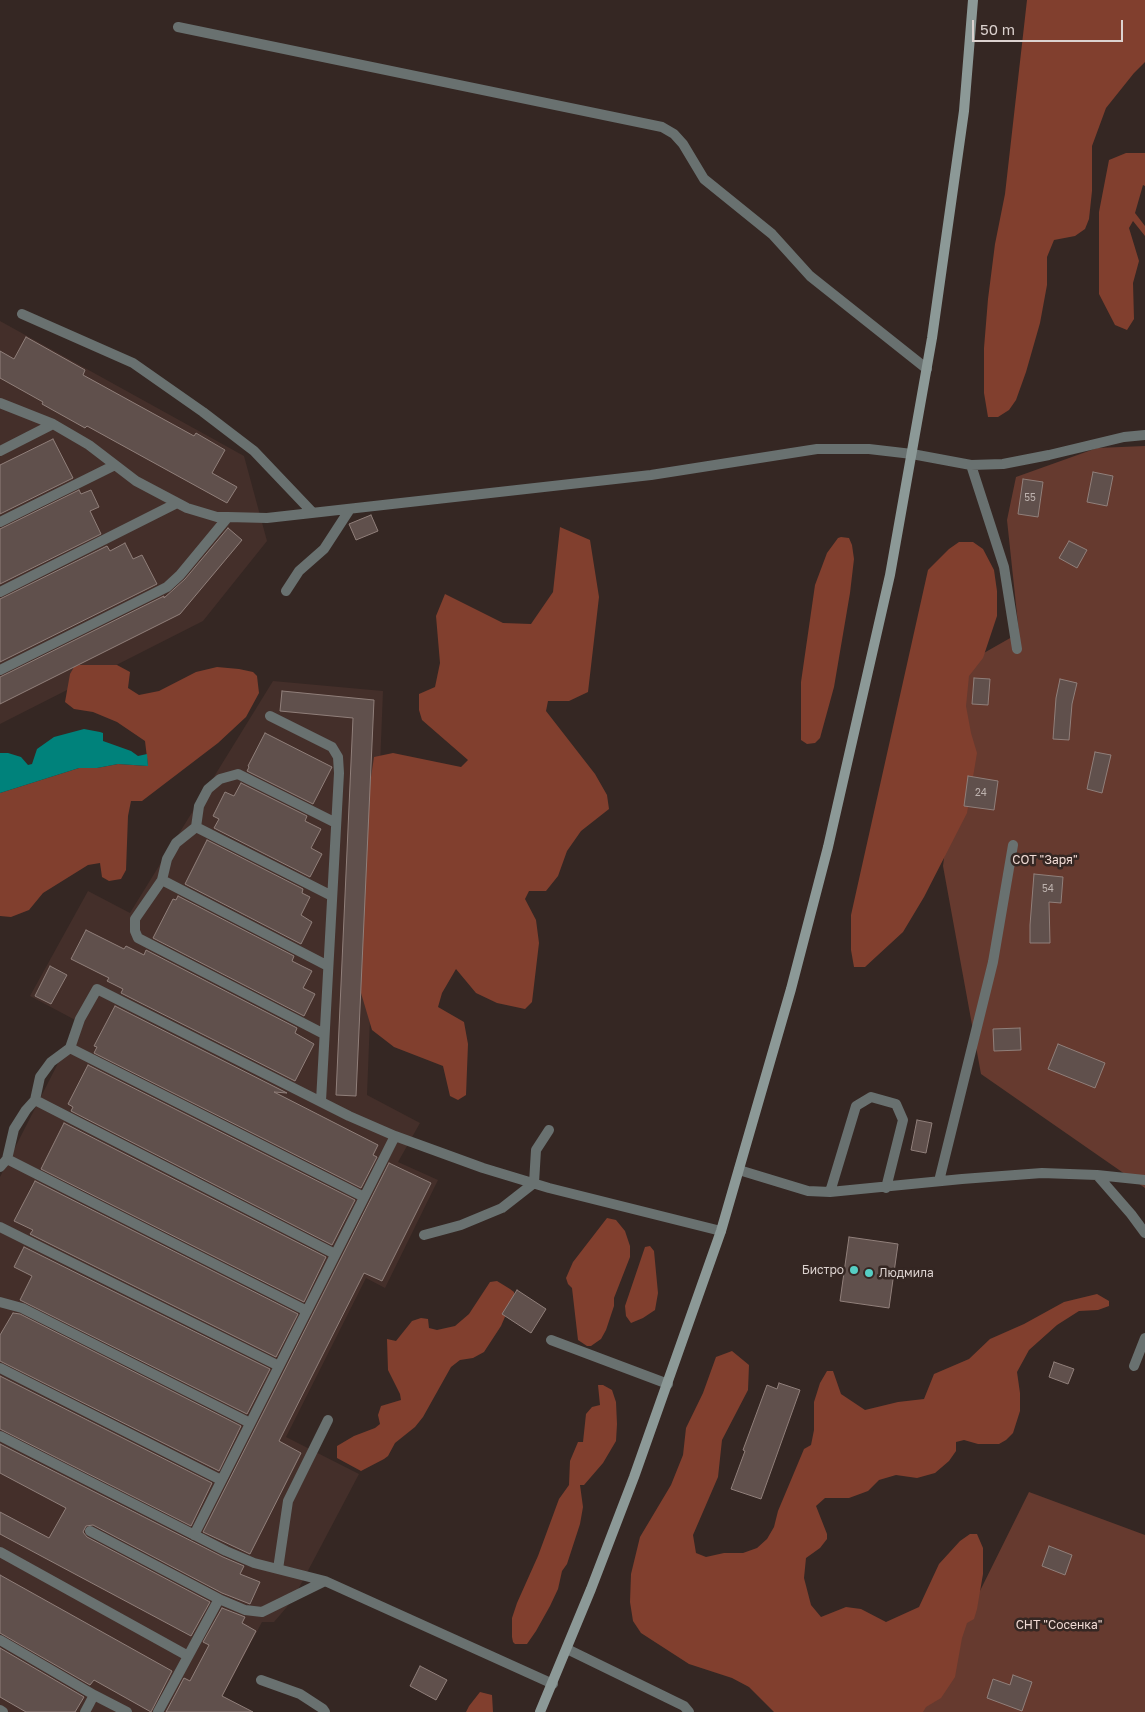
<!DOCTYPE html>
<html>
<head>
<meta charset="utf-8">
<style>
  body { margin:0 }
  #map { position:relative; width:1145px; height:1712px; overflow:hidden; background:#352723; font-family:"Golos Text",sans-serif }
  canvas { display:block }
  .scale { position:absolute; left:972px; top:20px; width:151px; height:22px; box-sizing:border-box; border:2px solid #dcd2cf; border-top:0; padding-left:6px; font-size:15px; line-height:18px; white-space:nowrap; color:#dcd2cf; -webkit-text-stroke:4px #352723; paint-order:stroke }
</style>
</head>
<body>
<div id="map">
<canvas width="1145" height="1712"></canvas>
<div class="scale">50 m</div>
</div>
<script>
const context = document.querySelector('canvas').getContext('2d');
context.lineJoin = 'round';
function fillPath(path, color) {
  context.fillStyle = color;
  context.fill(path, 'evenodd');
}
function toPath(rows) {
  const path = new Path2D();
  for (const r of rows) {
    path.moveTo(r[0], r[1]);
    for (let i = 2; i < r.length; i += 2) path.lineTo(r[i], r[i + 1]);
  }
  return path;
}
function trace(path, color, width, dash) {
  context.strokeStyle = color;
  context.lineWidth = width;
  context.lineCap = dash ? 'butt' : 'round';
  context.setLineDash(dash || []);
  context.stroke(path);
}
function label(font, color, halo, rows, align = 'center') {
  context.font = font + ' "Golos Text",sans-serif';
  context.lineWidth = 5;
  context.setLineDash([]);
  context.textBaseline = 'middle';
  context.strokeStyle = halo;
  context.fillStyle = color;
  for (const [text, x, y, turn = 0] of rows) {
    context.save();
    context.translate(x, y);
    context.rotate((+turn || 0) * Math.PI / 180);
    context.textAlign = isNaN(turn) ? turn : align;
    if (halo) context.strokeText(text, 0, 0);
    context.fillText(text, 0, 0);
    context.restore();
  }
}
fillPath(toPath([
  [0,321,244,456,267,541,203,621,0,724],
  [273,681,383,691,367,1095,420,1123,398,1162,438,1180,385,1288,366,1278,286,1437,359,1474,292,1601,274,1622,262,1622,214,1712,0,1712,0,1177,79,1022,30,996,88,891,130,913]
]), '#442f2a');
fillPath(toPath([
  [1145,446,1145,1188,981,1074,943,866,968,662,1019,633,1007,520,1016,477,1097,448],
  [1029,1492,1145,1535,1145,1712,920,1712]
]), '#663a2f');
fillPath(toPath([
  [1027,0,1145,0,1145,62,1134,73,1106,108,1092,146,1092,191,1089,219,1085,229,1075,236,1054,240,1047,257,1047,285,1040,323,1026,372,1016,400,1009,410,998,417,988,417,984,393,984,348,988,299,995,244,1005,194],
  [1126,153,1145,153,1145,186,1143,185,1135,213,1145,226,1145,242,1145,236,1133,221,1129,228,1139,261,1133,283,1134,319,1127,330,1115,325,1099,294,1099,212,1109,160],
  [560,527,590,540,599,597,588,692,569,701,548,701,546,711,595,774,607,795,609,809,581,831,567,851,558,876,546,891,529,891,525,899,536,920,539,943,532,1002,525,1009,497,1003,476,993,456,969,442,993,438,1007,464,1022,468,1044,466,1095,458,1100,450,1096,443,1066,394,1047,372,1030,361,993,360,958,367,804,374,757,393,753,461,767,468,760,422,720,419,710,419,694,435,687,440,663,436,616,445,594,503,623,531,624,553,592],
  [841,537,849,538,852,545,854,559,850,593,834,687,820,738,815,743,807,744,801,740,801,682,815,585,827,553,838,538],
  [959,542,973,542,983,549,994,570,997,591,997,616,983,658,969,676,966,706,971,733,977,753,967,813,924,897,903,932,865,967,854,967,851,950,851,915,928,570,949,549],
  [79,665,117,665,130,672,128,688,139,695,159,691,196,672,217,667,239,669,253,672,257,676,259,693,246,717,218,743,142,801,131,801,128,816,126,870,121,879,109,881,102,877,100,863,88,865,43,893,29,910,11,917,0,916,0,793,79,768,97,768,118,764,148,766,145,741,117,722,93,712,74,709,65,702,70,674,74,667],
  [607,1218,616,1220,625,1231,630,1246,630,1257,614,1298,614,1306,606,1330,601,1339,591,1346,587,1346,578,1340,572,1288,568,1284,566,1278,573,1262],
  [650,1246,654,1251,658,1293,655,1310,643,1318,631,1323,626,1316,625,1306,645,1247],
  [497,1281,510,1289,514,1292,514,1296,501,1326,484,1352,473,1358,460,1360,451,1367,423,1417,415,1427,395,1443,388,1456,384,1459,361,1471,337,1458,337,1446,354,1436,375,1428,380,1424,378,1415,381,1406,401,1400,400,1394,388,1370,387,1339,396,1341,412,1321,421,1318,428,1319,429,1328,437,1330,455,1326,469,1314,490,1282],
  [1097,1294,1109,1301,1109,1306,1098,1310,1079,1311,1057,1325,1029,1350,1017,1372,1020,1393,1020,1411,1013,1433,1006,1440,999,1444,978,1444,964,1440,956,1442,956,1451,949,1461,935,1473,917,1478,896,1475,879,1480,868,1491,849,1498,825,1498,816,1506,827,1534,827,1539,820,1548,806,1558,804,1578,811,1605,821,1617,846,1607,861,1609,886,1622,919,1607,939,1564,960,1541,970,1534,977,1534,983,1548,983,1574,977,1609,974,1619,967,1623,962,1638,955,1677,941,1698,926,1707,923,1712,774,1712,749,1687,732,1678,689,1664,641,1633,633,1621,630,1602,631,1574,640,1537,671,1485,683,1455,686,1428,703,1393,716,1357,732,1351,749,1365,748,1390,722,1440,718,1477,693,1535,696,1553,706,1557,724,1553,743,1553,757,1548,767,1539,774,1527,778,1511,804,1449,811,1445,814,1430,814,1402,820,1383,827,1371,833,1371,841,1394,865,1410,898,1402,924,1399,934,1374,969,1359,990,1339,1024,1324,1064,1302],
  [598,1385,603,1385,612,1390,616,1402,617,1424,616,1441,603,1463,584,1485,580,1485,583,1507,580,1524,567,1564,562,1571,558,1589,550,1606,536,1631,527,1644,515,1644,513,1642,512,1637,512,1618,517,1603,538,1556,559,1499,569,1485,570,1461,578,1442,583,1442,586,1414,592,1407,600,1405],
  [480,1692,492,1695,493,1712,466,1712,469,1706]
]), '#813f2e');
fillPath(toPath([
  [84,729,100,732,103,733,103,741,131,751,138,756,147,754,148,766,118,764,97,768,79,768,0,793,0,753,8,753,21,757,28,765,32,764,37,749,54,737]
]), '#00827b');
const building = toPath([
  [26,337,85,370,83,375,194,436,196,433,225,450,212,473,237,487,227,503,87,426,85,428,42,404,43,402,0,378,0,351,14,359,26,337],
  [53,439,73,478,0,514,0,465,53,439],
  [1093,472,1113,476,1107,506,1087,502,1093,472],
  [1023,479,1043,482,1038,517,1018,514,1023,479],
  [79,490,81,494,91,490,99,507,90,511,101,534,0,584,0,529,79,490],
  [371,515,378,531,356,540,349,524,371,515],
  [228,528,242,540,180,614,0,704,0,677,164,596,164,598,185,579,228,528],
  [1069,541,1087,550,1077,568,1059,558,1069,541],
  [125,543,133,559,142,555,157,584,0,662,0,599,107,546,110,551,125,543],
  [974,678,990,679,988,705,972,704,974,678],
  [1060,679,1077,683,1072,704,1069,740,1053,739,1056,698,1060,679],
  [282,691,374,700,356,1096,336,1095,353,718,280,711,282,691],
  [265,733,332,767,313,804,247,771,249,767,248,766,265,733],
  [1095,752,1111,755,1102,793,1087,789,1095,752],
  [968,776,998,781,994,810,964,806,968,776],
  [241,783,307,816,305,821,321,829,311,848,322,854,310,877,214,828,219,819,213,816,225,792,234,796,241,783],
  [207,840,303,889,302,893,310,897,301,915,312,922,301,944,185,884,207,840],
  [1034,874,1063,877,1061,903,1049,902,1050,943,1030,943,1030,925,1034,874],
  [178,896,294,956,292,961,312,971,303,988,315,994,304,1016,153,938,173,899,176,900,178,896],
  [86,930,124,949,126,946,144,955,146,950,297,1028,295,1033,314,1044,295,1081,121,993,123,989,107,981,109,978,71,959,86,930],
  [50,966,67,975,51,1004,35,996,50,966],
  [115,1006,287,1093,274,1092,378,1145,373,1155,377,1157,361,1188,94,1053,97,1047,94,1046,115,1006],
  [1020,1028,1021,1050,994,1051,993,1029,1020,1028],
  [1058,1044,1105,1063,1095,1088,1048,1069,1058,1044],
  [88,1065,355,1200,332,1245,71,1111,73,1107,68,1104,88,1065],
  [917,1120,932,1123,926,1153,911,1150,917,1120],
  [64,1123,326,1257,304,1302,41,1169,64,1123],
  [389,1163,431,1183,382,1281,364,1273,279,1441,301,1453,250,1554,203,1532,389,1163],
  [35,1181,298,1314,276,1357,30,1234,33,1230,14,1221,35,1181],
  [849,1237,898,1244,889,1308,840,1301,849,1237],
  [24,1247,270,1369,247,1414,20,1300,32,1276,14,1267,24,1247],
  [517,1290,546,1309,531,1333,502,1314,517,1290],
  [13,1313,20,1314,241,1426,219,1471,0,1361,0,1335,13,1313],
  [1054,1362,1074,1369,1068,1384,1049,1377,1054,1362],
  [0,1376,212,1483,191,1526,0,1429,0,1376],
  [779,1383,800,1390,761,1499,731,1489,745,1451,743,1450,767,1385,777,1389,779,1383],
  [0,1444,223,1557,244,1566,240,1574,260,1582,250,1604,222,1593,93,1525,86,1526,83,1532,87,1537,210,1602,191,1636,0,1534,0,1512,49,1538,66,1508,0,1473,0,1444],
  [1049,1546,1072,1555,1065,1575,1042,1566,1049,1546],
  [0,1575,172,1671,151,1712,94,1680,90,1685,0,1633,0,1575],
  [222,1608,245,1617,242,1623,256,1631,222,1696,253,1712,166,1712,184,1678,190,1681,209,1645,203,1642,222,1608],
  [0,1648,84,1697,75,1712,26,1712,0,1697,0,1648],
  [420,1666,447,1680,436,1700,410,1686,420,1666],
  [1013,1675,1032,1682,1022,1711,987,1698,993,1679,1010,1685,1013,1675]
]);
fillPath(building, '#60504c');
trace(building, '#907f7a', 1);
trace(toPath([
  [178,27,662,127,674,134,683,144,704,179,772,234,810,276,927,369],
  [22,314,133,363,203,412,254,451,313,513],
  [0,403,53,424,89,445,136,481,187,508,217,517,228,517,267,518,651,475,817,449,869,449,912,454,971,465,1003,464,1049,455,1124,437,1145,435],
  [0,451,53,424],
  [971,465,1004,567,1017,649],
  [0,522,115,465],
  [286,591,299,571,324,549,350,509],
  [0,592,177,503],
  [0,670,167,587,180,575,228,517],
  [270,716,332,747,338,757,339,773,321,1101],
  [196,827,332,896],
  [162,880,328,966],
  [324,1034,138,938,135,931,135,919,162,880,167,859,176,843,196,827,199,806,208,789,220,779,238,774,336,823],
  [70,1048,364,1197],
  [35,1100,335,1254],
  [7,1159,307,1311],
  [0,1167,7,1159,14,1129,26,1110,35,1100,40,1077,51,1062,70,1048,80,1019,97,989,349,1116,395,1136,483,1168,549,1188,721,1231],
  [739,1170,808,1191,830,1192,962,1179,1042,1173,1097,1175,1145,1180],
  [1097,1175,1131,1214,1145,1233],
  [939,1181,993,962,1013,845],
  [830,1192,856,1106,871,1097,896,1104,903,1120,886,1188],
  [0,1227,279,1366],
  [424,1235,461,1225,502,1208,534,1183,536,1150,549,1130],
  [0,1302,22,1308,250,1423],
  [551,1340,668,1384],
  [1134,1366,1145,1338],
  [0,1368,221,1480],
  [0,1436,226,1551,254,1563,325,1581],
  [90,1531,219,1599],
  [194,1535,395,1136],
  [0,1552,188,1656],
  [278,1569,288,1501,328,1420],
  [0,1640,94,1695,127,1712],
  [567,1649,684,1706,689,1712],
  [261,1680,300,1694,323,1709,325,1712],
  [0,1710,3,1712],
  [85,1712,94,1695],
  [158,1712,219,1599,245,1610,262,1612,325,1581,553,1684]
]), '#697170', 10);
trace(toPath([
  [540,1712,591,1589,634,1477,721,1231,791,989,828,847,890,575,932,338,964,111,973,0]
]), '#8c9997', 10);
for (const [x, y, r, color] of [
  [854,1270,5,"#56cec4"],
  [869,1273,5,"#56cec4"]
]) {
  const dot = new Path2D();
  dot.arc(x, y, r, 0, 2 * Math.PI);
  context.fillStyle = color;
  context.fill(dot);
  trace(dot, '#352723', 2);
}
label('10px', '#bdb2ae', null, [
  ["55",1030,498],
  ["24",981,793],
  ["54",1048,889]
]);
label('12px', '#f1dbd5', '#352723', [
  ["СОТ \"Заря\"",1045,860],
  ["СНТ \"Сосенка\"",1059,1625]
]);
label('12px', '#dcd2cf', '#352723', [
  ["Бистро",844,1270],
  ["Людмила",879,1273,"left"]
], 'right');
</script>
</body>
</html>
